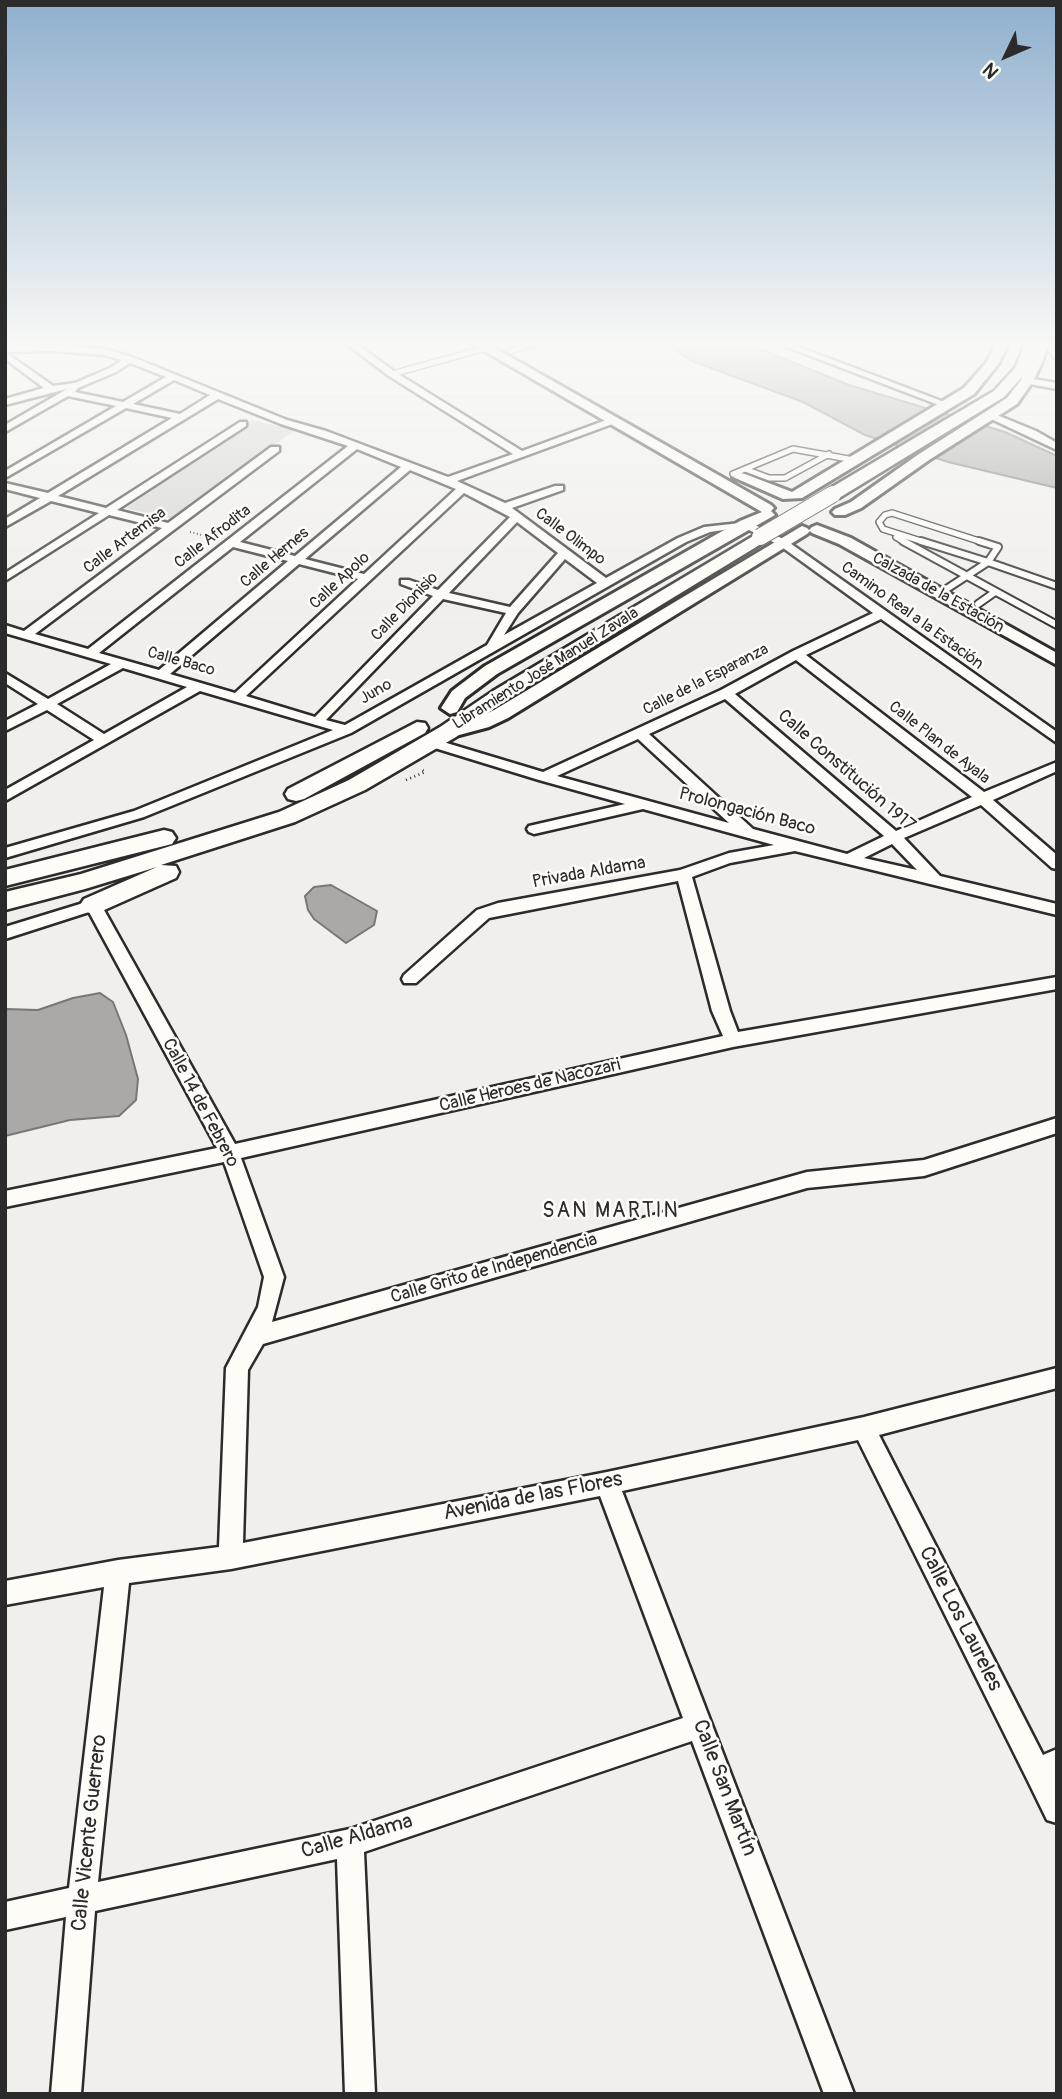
<!DOCTYPE html>
<html>
<head>
<meta charset="utf-8">
<style>
  body { margin:0 }
  #map { position:relative; width:1062px; height:2099px; overflow:hidden; background:#f0efeb; font-family:Pangolin,sans-serif }
  canvas { display:block }
  .frame { position:absolute; inset:0; border:7px solid #2b2b2b; pointer-events:none }
  .north { position:absolute; left:971px; top:21px; width:70px; height:70px; -webkit-text-stroke:5px #fdfcf7; paint-order:stroke; rotate:226deg; font-size:19px; font-weight:700; line-height:28px; text-align:center; color:#2b2b2b }
  .north::after { content:''; display:block; margin:auto; width:24px; height:32px; background:#2b2b2b; clip-path:polygon(50% 0,100% 100%,50% 72%,0 100%) }
</style>
</head>
<body>
<div id="map">
<canvas width="1062" height="2099"></canvas>
<div class="frame"></div>
<div class="north">N</div>
</div>
<script>
const context = document.querySelector('canvas').getContext('2d');
context.lineJoin = 'round';
function fillPath(path, color) {
  context.fillStyle = color;
  context.fill(path, 'evenodd');
}
function toPath(rows) {
  const path = new Path2D();
  for (const r of rows) {
    path.moveTo(r[0], r[1]);
    for (let i = 2; i < r.length; i += 2) path.lineTo(r[i], r[i + 1]);
  }
  return path;
}
function trace(path, color, width, dash) {
  context.strokeStyle = color;
  context.lineWidth = width;
  context.lineCap = dash ? 'butt' : 'round';
  context.setLineDash(dash || []);
  context.stroke(path);
}
function label(font, color, halo, rows, align = 'center') {
  context.font = font + ' Pangolin,sans-serif';
  context.lineWidth = 5;
  context.setLineDash([]);
  context.textBaseline = 'middle';
  context.strokeStyle = halo;
  context.fillStyle = color;
  for (const [text, x, y, turn = 0] of rows) {
    context.save();
    context.translate(x, y);
    context.rotate((+turn || 0) * Math.PI / 180);
    context.textAlign = isNaN(turn) ? turn : align;
    if (halo) context.strokeText(text, 0, 0);
    context.fillText(text, 0, 0);
    context.restore();
  }
}
fillPath(toPath([
  [252,420,295,430,173,519,126,508]
]), '#d3d2cf');
const water = toPath([
  [663,342,743,342,849,385,1005,432,1057,456,1057,488,948,462,865,435,803,402,692,361,663,342],
  [331,885,377,911,374,925,346,943,314,919,308,910,305,896,314,887,331,885],
  [100,993,113,1002,126,1035,138,1079,136,1100,119,1116,70,1120,5,1136,5,1009,38,1010,73,998,100,993]
]);
fillPath(water, '#aaa9a7');
trace(water, '#777775', 2);
const serviceFar1 = toPath([
  [1045,342,1057,358],
  [510,351,540,342],
  [392,374,486,348],
  [745,469,769,478,785,478,829,454],
  [733,474,793,449,854,460],
  [896,537,906,543],
  [927,543,883,529,879,522,885,515,892,513,985,543]
]);
const service = toPath([
  [903,541,1057,625],
  [921,541,988,562,998,547,979,541],
  [948,588,988,562,1057,586],
  [978,604,995,592]
]);
const minor = toPath([
  [344,342,354,342,395,372,522,451,609,419,615,419,615,423,457,481,505,503,555,486,563,486,563,490,512,508,606,578,678,538,704,527,749,522,787,541,1057,732,1057,743,881,619,806,655,984,792,1057,762,1057,771,993,800,1057,855,1057,869,1052,868,981,805,904,838,940,876,1057,904,1057,915,795,851,730,863,692,877,730,1011,738,1032,1057,977,1057,989,733,1047,241,1158,284,1277,272,1322,807,1172,924,1160,1057,1118,1057,1133,924,1176,807,1188,263,1344,248,1370,243,1543,607,1472,864,1417,1057,1368,1057,1388,879,1435,1043,1755,1057,1749,1055,1777,1057,1823,1047,1820,1028,1781,858,1440,622,1491,854,2094,824,2094,692,1741,364,1852,375,2094,345,2094,337,1859,95,1911,81,2094,51,2094,66,1917,5,1930,5,1902,69,1888,104,1587,5,1605,5,1581,118,1560,219,1547,226,1368,258,1307,264,1277,224,1162,5,1207,5,1191,217,1148,89,912,5,939,5,927,93,900,99,901,235,1144,723,1036,712,1011,678,881,489,918,416,983,404,983,402,979,404,975,477,910,498,903,680,870,729,853,774,845,643,809,534,834,529,832,527,829,529,826,625,804,539,780,425,745,423,742,430,738,543,772,721,690,793,651,873,613,779,545,743,527,710,532,686,542,351,733,144,817,5,858,5,848,134,811,333,730,200,691,5,801,5,790,94,740,47,710,5,731,5,721,38,704,5,683,5,673,48,699,111,664,5,633,5,625,24,631,162,528,109,515,5,581,5,573,99,513,51,501,5,527,5,519,40,498,5,489,5,483,48,493,172,418,126,408,5,478,5,471,116,406,68,396,5,432,5,425,67,389,5,405,5,399,44,388,5,359,5,352,53,386,75,383,110,368,122,360,104,355,54,351,5,352,5,346,54,345,105,349,132,357,287,420,326,431,448,477,513,454,389,376,344,342],
  [130,363,166,377,123,402,75,392,78,388,116,372,130,363],
  [174,380,210,395,180,414,133,404,174,380],
  [218,399,281,424,348,446,88,649,35,634,279,451,279,447,271,447,168,523,117,510,246,426,246,422,240,422,106,508,58,496,218,399],
  [357,449,401,467,295,556,240,542,357,449],
  [410,470,456,489,364,574,305,559,410,470],
  [464,493,510,517,438,590,409,580,401,580,401,584,433,596,315,717,246,696,464,493],
  [517,522,558,553,510,607,449,593,517,522],
  [233,547,288,561,159,670,99,653,233,547],
  [565,559,597,583,504,635,518,613,565,559],
  [299,564,358,579,235,693,170,674,299,564],
  [443,599,506,613,487,645,345,725,326,720,443,599],
  [796,660,972,797,896,831,735,694,796,660],
  [123,668,187,687,104,734,57,704,123,668],
  [725,699,884,836,847,854,753,829,649,734,725,699],
  [638,739,729,823,557,776,638,739],
  [892,844,917,870,864,858,892,844],
  [600,1496,683,1718,350,1829,98,1882,129,1583,231,1569,600,1496],
  [774,342,786,342,952,405,944,407,774,342],
  [1027,378,1057,383,1057,389,1024,383,1024,379,1027,378],
  [992,413,1036,431,1057,443,1057,450,989,418,989,414,992,413]
]);
const secondary = toPath([
  [469,342,484,342,771,505,774,508,771,511,775,515,497,674,465,698,457,712,450,714,441,708,452,691,485,666,740,521,762,512,469,342],
  [997,342,1009,342,999,363,974,394,802,498,783,499,733,477,740,473,745,474,792,492,964,388,987,362,997,342],
  [1036,342,1048,342,1043,360,1033,381,1017,404,929,460,861,508,845,515,835,515,832,512,835,509,851,502,919,454,1007,398,1021,380,1036,342],
  [817,525,851,538,1057,653,1057,665,839,544,812,533,809,530,812,527,817,525],
  [802,526,807,528,810,531,807,534,508,718,489,727,448,738,439,732,441,728,475,719,494,710,802,526]
]);
const primary = toPath([
  [1026,342,1040,342,1029,369,1004,397,839,498,827,498,825,494,827,490,994,391,1015,368,1026,342],
  [760,532,769,537,766,541,507,699,456,737,365,790,295,822,161,865,176,866,179,872,176,878,102,911,93,914,84,911,80,905,84,899,157,867,85,889,5,910,5,892,81,874,279,812,349,780,440,727,493,691,760,532],
  [417,722,425,723,428,728,425,733,304,799,296,801,288,799,285,794,288,789,417,722],
  [164,830,172,832,176,838,172,844,5,886,5,870,164,830]
]);
trace(serviceFar1, '#2b2b2b', 8);
trace(service, '#2b2b2b', 10);
trace(minor, '#2b2b2b', 5);
trace(secondary, '#2b2b2b', 6);
trace(primary, '#2b2b2b', 5);
trace(toPath([
  [190,532,213,538]
]), '#2b2b2b', 2, [1, 2.5]);
trace(toPath([
  [406,780,425,772,421,769]
]), '#2b2b2b', 2.5, [1, 3.5]);
trace(serviceFar1, '#fdfcf7', 5);
trace(service, '#fdfcf7', 6);
fillPath(minor, '#fdfcf7');
fillPath(secondary, '#fdfcf7');
fillPath(primary, '#fdfcf7');
const primaryBridge = toPath([
  [760,537,833,494]
]);
trace(primaryBridge, '#2b2b2b', 18, []);
trace(primaryBridge, '#fdfcf7', 16);
const sky = context.createLinearGradient(0, 0, 0, 636);
sky.addColorStop(0, '#8fb0ce');
sky.addColorStop(0.54, '#f8f8f6');
sky.addColorStop(1, '#f8f8f600');
context.fillStyle = sky;
context.fillRect(0, 0, 1062, 636);
label('16px', '#2b2b2b', '#fdfcf7', [
  ["Calle Afrodita",213,537,-38],
  ["Calle Olimpo",570,537,37],
  ["Calle Artemisa",125,541,-37],
  ["Calle Hernes",275,558,-40],
  ["Calle Apolo",340,581,-43],
  ["Calzada de la Estación",938,593,29],
  ["Calle Dionisio",405,607,-46],
  ["Camino Real a la Estación",912,616,36],
  ["Calle Baco",181,662,16],
  ["Libramiento José Manuel Zavala",546,669,-32],
  ["Calle de la Esparanza",706,680,-27],
  ["Juno",376,692,-30],
  ["Calle Plan de Ayala",939,743,38]
]);
label('18px', '#2b2b2b', '#fdfcf7', [
  ["Calle Constitución 1917",846,771,41],
  ["Prolongación Baco",747,812,15],
  ["Privada Aldama",589,873,-10],
  ["Calle Heroes de Nacozari",530,1086,-13],
  ["Calle 14 de Febrero",200,1103,62],
  ["Calle Grito de Independencia",494,1269,-16]
]);
context.letterSpacing = '2px';
label('21px', '#2b2b2b', '#fdfcf7', [
  ["SAN MARTIN",611,1212]
]);
context.letterSpacing = '0px';
label('21px', '#2b2b2b', '#fdfcf7', [
  ["Avenida de las Flores",533,1497,-11],
  ["Calle Los Laureles",960,1619,63],
  ["Calle San Martín",724,1788,69],
  ["Calle Vicente Guerrero",90,1833,-84],
  ["Calle Aldama",357,1837,-16]
]);
</script>
</body>
</html>
